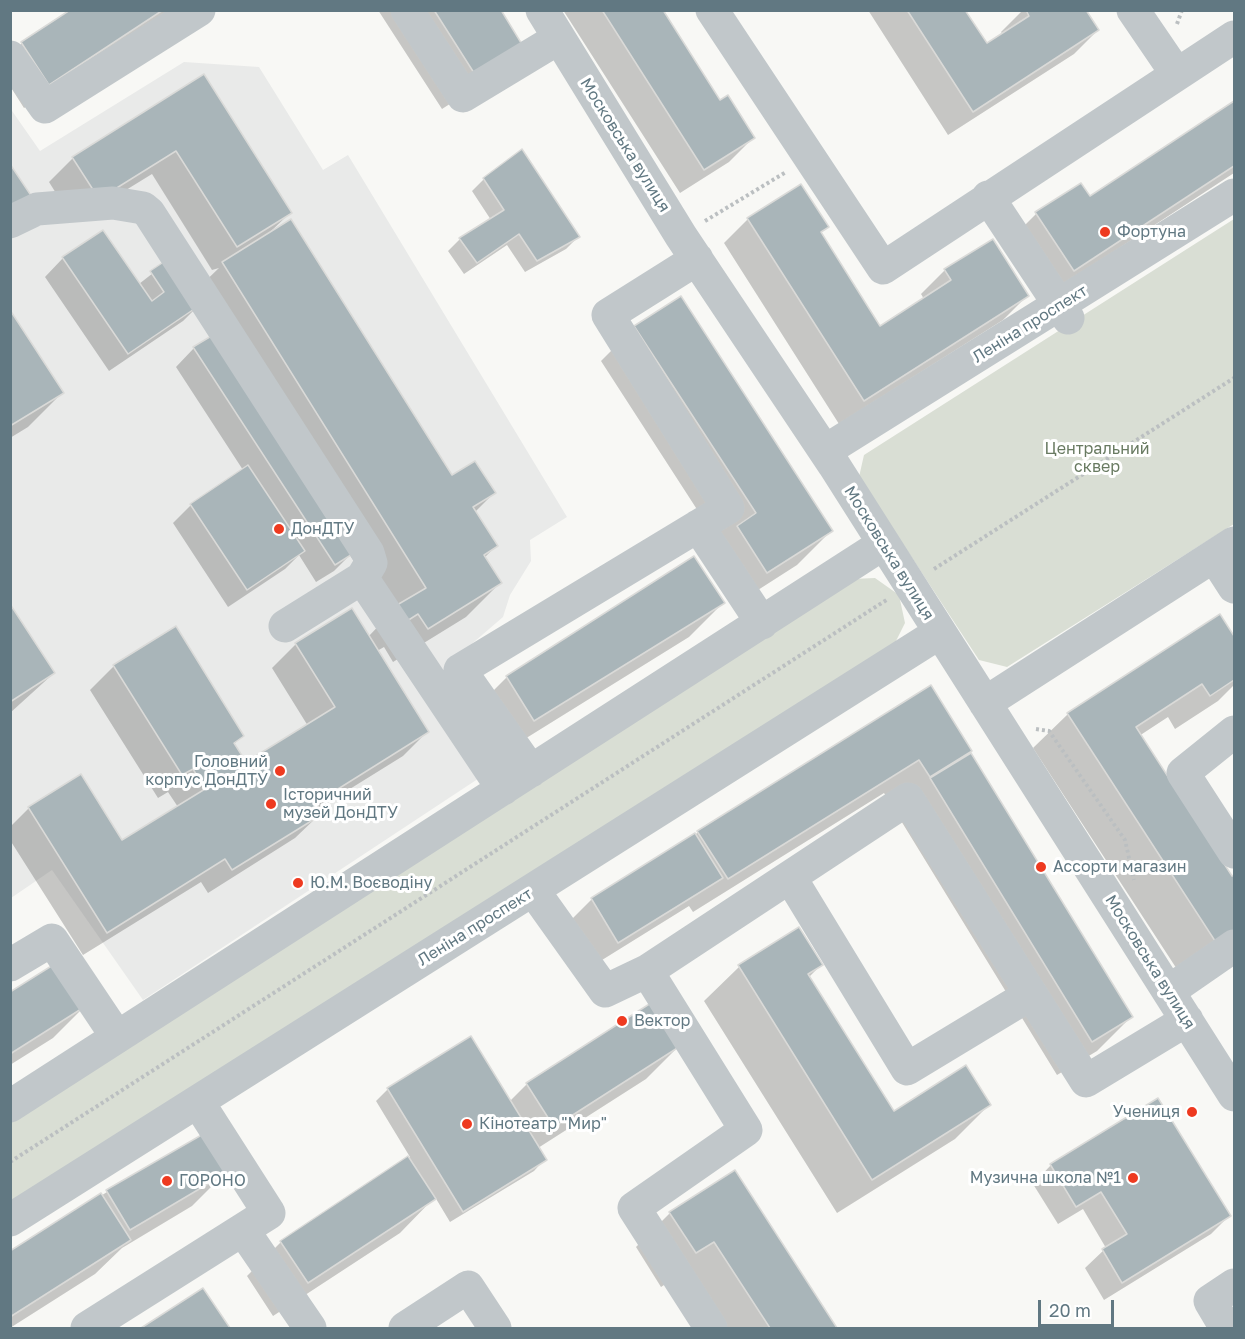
<!DOCTYPE html>
<html>
<head>
<meta charset="utf-8">
<style>
  body { margin:0 }
  #map { position:relative; width:1245px; height:1339px; overflow:hidden; background:#f8f8f5; font-family:"Golos Text",sans-serif }
  canvas { display:block }
  .frame { position:absolute; inset:0; border:12px solid #617882; pointer-events:none }
  .scale { position:absolute; left:1038px; top:1300px; width:76px; height:27px; box-sizing:border-box; border:3px solid #617882; border-top:0; padding-left:8px; font-size:18px; line-height:21px; white-space:nowrap; color:#617882; -webkit-text-stroke:4px #fff; paint-order:stroke }
</style>
</head>
<body>
<div id="map">
<canvas width="1245" height="1339"></canvas>
<div class="frame"></div>
<div class="scale">20 m</div>
</div>
<script>
const context = document.querySelector('canvas').getContext('2d');
context.lineJoin = 'round';
function fillPath(path, color) {
  context.fillStyle = color;
  context.fill(path, 'evenodd');
}
function toPath(rows) {
  const path = new Path2D();
  for (const r of rows) {
    path.moveTo(r[0], r[1]);
    for (let i = 2; i < r.length; i += 2) path.lineTo(r[i], r[i + 1]);
  }
  return path;
}
function trace(path, color, width, dash) {
  context.strokeStyle = color;
  context.lineWidth = width;
  context.lineCap = dash ? 'butt' : 'round';
  context.setLineDash(dash || []);
  context.stroke(path);
}
function label(font, color, halo, rows, align = 'center') {
  context.font = font + ' "Golos Text",sans-serif';
  context.lineWidth = 6;
  context.setLineDash([]);
  context.textBaseline = 'middle';
  context.strokeStyle = halo;
  context.fillStyle = color;
  for (const [text, x, y, turn = 0] of rows) {
    context.save();
    context.translate(x, y);
    context.rotate((+turn || 0) * Math.PI / 180);
    context.textAlign = isNaN(turn) ? turn : align;
    if (halo) context.strokeText(text, 0, 0);
    context.fillText(text, 0, 0);
    context.restore();
  }
}
fillPath(toPath([
  [184,62,259,67,323,170,348,155,567,517,530,540,531,561,510,595,503,617,446,666,505,761,143,1000,52,870,11,898,10,108,40,151]
]), '#e9eae9');
fillPath(toPath([
  [1234,219,1234,524,1007,667,979,660,859,477,864,455],
  [875,578,899,595,905,623,895,643,11,1204,11,1117,853,579]
]), '#d9ded4');
fillPath(toPath([
  [73,10,174,10,24,108,10,86,10,55,22,43],
  [378,10,499,10,487,80,442,109],
  [563,10,661,10,720,102,753,138,729,162,680,193],
  [868,10,964,10,986,45,1003,35,1001,32,1023,10,1085,10,1098,30,1074,54,948,135],
  [204,76,290,213,269,233,451,477,494,493,475,512,496,546,484,558,500,583,466,617,393,662,384,647,377,651,427,732,403,756,316,810,319,815,295,838,208,893,201,882,83,955,10,840,10,827,29,808,122,842,178,807,168,792,158,798,90,690,114,666,242,736,233,745,246,764,308,726,272,668,296,644,368,637,388,616,350,555,334,571,316,582,299,555,285,569,228,607,173,523,191,505,243,470,176,367,194,348,213,337,195,309,183,321,109,371,45,277,63,258,103,232,139,284,171,259,193,293,219,268,212,270,152,174,74,222,49,182,73,158],
  [1234,103,1234,173,1049,294,1012,238,1036,214,1081,185,1090,198],
  [484,179,578,237,566,249,525,272,507,245,464,274,448,251,460,239,491,220,472,191],
  [748,219,827,227,820,234,880,328,924,299,921,294,945,270,1027,296,1003,320,839,424,724,243],
  [10,312,62,393,28,427,10,438],
  [635,327,831,531,797,565,733,606,720,545,601,361],
  [723,603,689,637,499,755,473,711,507,677],
  [10,606,54,673,10,713],
  [1219,616,1234,639,1234,685,1218,701,1175,729,1168,717,1139,736,1232,878,1234,876,1234,946,1184,980,1033,748,1068,714],
  [930,687,970,750,961,760,1131,1017,1097,1051,1057,1075,884,793,693,912,689,906,594,965,568,923,592,899],
  [799,929,821,965,809,977,894,1113,989,1105,955,1139,837,1213,704,1001,739,967],
  [10,994,87,1004,53,1038,10,1065],
  [680,1045,646,1079,538,1148,545,1159,534,1171,450,1222,435,1197,400,1233,273,1316,247,1276,281,1242,410,1157,376,1101,388,1089,510,1101,527,1084],
  [1157,1100,1229,1216,1211,1234,1104,1300,1085,1268,1106,1248,1083,1209,1058,1224,1033,1184,1051,1165],
  [226,1172,192,1206,122,1248,95,1274,10,1328,10,1253,107,1192],
  [735,1172,835,1328,714,1328,679,1275,661,1287,636,1247,670,1213],
  [203,1290,228,1328,143,1328]
]), '#0003');
const building = toPath([
  [70,10,163,10,49,85,21,42,70,10],
  [434,10,501,10,523,46,476,76,434,10],
  [602,10,663,10,720,100,728,95,755,138,704,170,602,10],
  [907,10,965,10,987,43,1029,16,1026,10,1086,10,1099,30,973,112,907,10],
  [204,74,292,213,237,247,176,151,99,199,72,157,204,74],
  [1234,101,1234,166,1074,271,1035,212,1081,183,1090,196,1234,101],
  [522,149,580,237,537,261,519,234,477,263,459,238,504,210,483,178,522,149],
  [10,164,32,197,10,210,10,164],
  [801,184,829,227,821,232,880,326,951,280,944,269,993,239,1029,296,864,401,747,218,801,184],
  [291,219,452,475,475,461,496,493,473,507,498,546,484,555,502,583,428,629,418,614,407,621,397,605,426,588,222,262,291,219],
  [103,230,152,301,164,292,150,271,171,257,203,303,128,354,62,257,103,230],
  [681,296,833,531,767,573,737,526,756,513,634,326,681,296],
  [10,310,64,393,10,426,10,310],
  [213,335,354,553,335,565,193,347,213,335],
  [248,465,305,551,247,590,190,504,248,465],
  [694,556,725,603,534,721,506,676,694,556],
  [10,604,55,673,10,702,10,604],
  [352,608,429,732,314,804,321,815,232,870,225,859,107,933,28,807,81,774,122,840,205,789,193,769,182,775,113,665,176,626,244,736,234,743,246,762,335,707,295,643,352,608],
  [1220,614,1234,636,1234,680,1210,696,1202,684,1136,727,1232,876,1234,875,1234,937,1219,947,1067,713,1220,614],
  [931,685,972,751,930,777,919,760,728,879,697,831,931,685],
  [971,753,1133,1017,1092,1042,930,778,971,753],
  [695,833,723,878,618,943,591,898,695,833],
  [799,927,823,965,808,974,894,1111,966,1065,991,1105,872,1180,738,965,799,927],
  [61,960,89,1004,10,1054,10,992,61,960],
  [654,1001,682,1045,554,1127,526,1083,654,1001],
  [471,1036,547,1160,463,1212,387,1088,471,1036],
  [1158,1098,1231,1216,1122,1283,1102,1249,1127,1234,1101,1192,1076,1207,1050,1164,1158,1098],
  [205,1133,228,1172,130,1230,106,1190,205,1133],
  [408,1156,436,1199,308,1283,280,1241,408,1156],
  [735,1170,837,1328,770,1328,714,1242,696,1253,669,1212,735,1170],
  [101,1193,131,1240,10,1317,10,1251,101,1193],
  [203,1288,230,1328,141,1328,203,1288]
]);
fillPath(building, '#a9b5b9');
trace(building, '#dadad8', 1.5);
trace(toPath([
  [1177,24,1182,10],
  [705,221,786,172],
  [934,569,1234,378],
  [1036,729,1049,731,1125,840,1134,880],
  [10,1162,888,599]
]), '#bbbfc1', 4, [3, 3]);
trace(toPath([
  [407,10,463,96,559,38],
  [542,10,681,236,834,465,1234,1095],
  [712,10,883,268,1234,37],
  [1133,10,1176,73],
  [10,57,45,107,199,10],
  [988,197,1068,318],
  [10,222,37,209,113,203,143,208,149,213,368,553,371,563,362,578],
  [825,451,1234,195],
  [698,526,762,623],
  [1214,556,1234,587],
  [285,626,362,578,503,789],
  [985,703,1234,543],
  [1234,732,1183,773,1234,852],
  [531,771,460,670,728,508,608,315,697,259],
  [790,877,907,1069,1031,994],
  [533,890,605,991,647,971,746,1130,634,1208,711,1328],
  [10,965,52,940,117,1037],
  [647,971,908,799,1086,1081,1187,1020],
  [1169,991,1234,946],
  [10,1106,883,544],
  [10,1220,939,633],
  [243,1230,310,1328],
  [87,1328,269,1213,198,1102],
  [405,1328,468,1287,495,1328],
  [1226,1328,1210,1301,1234,1285]
]), '#c1c7ca', 33);
for (const [x, y, r, color] of [
  [1105,232,6,"#ee3a20"],
  [279,529,6,"#ee3a20"],
  [280,771,6,"#ee3a20"],
  [271,804,6,"#ee3a20"],
  [1041,867,6,"#ee3a20"],
  [298,883,6,"#ee3a20"],
  [622,1021,6,"#ee3a20"],
  [1192,1112,6,"#ee3a20"],
  [467,1124,6,"#ee3a20"],
  [1133,1178,6,"#ee3a20"],
  [167,1181,6,"#ee3a20"]
]) {
  const dot = new Path2D();
  dot.arc(x, y, r, 0, 2 * Math.PI);
  context.fillStyle = color;
  context.fill(dot);
  trace(dot, '#fff', 2);
}
label('16px', '#617882', '#fff', [
  ["Московська вулиця",625,145,58],
  ["Леніна проспект",1030,324,-32],
  ["Московська вулиця",889,553,58],
  ["Леніна проспект",475,927,-32],
  ["Московська вулиця",1150,962,58]
]);
label('16px', '#617882', '#fff', [
  ["Фортуна",1117,232],
  ["ДонДТУ",291,529],
  ["Головний",268,762,"right"],
  ["корпус ДонДТУ",268,780,"right"],
  ["Історичний",283,795],
  ["музей ДонДТУ",283,813],
  ["Ассорти магазин",1053,867],
  ["Ю.М. Воєводіну",310,883],
  ["Вектор",634,1021],
  ["Учениця",1180,1112,"right"],
  ["Кінотеатр \"Мир\"",479,1124],
  ["Музична школа №1",1121,1178,"right"],
  ["ГОРОНО",179,1181]
], 'left');
label('16px', '#687a61', '#fff', [
  ["Центральний",1097,449],
  ["сквер",1097,467]
]);
</script>
</body>
</html>
